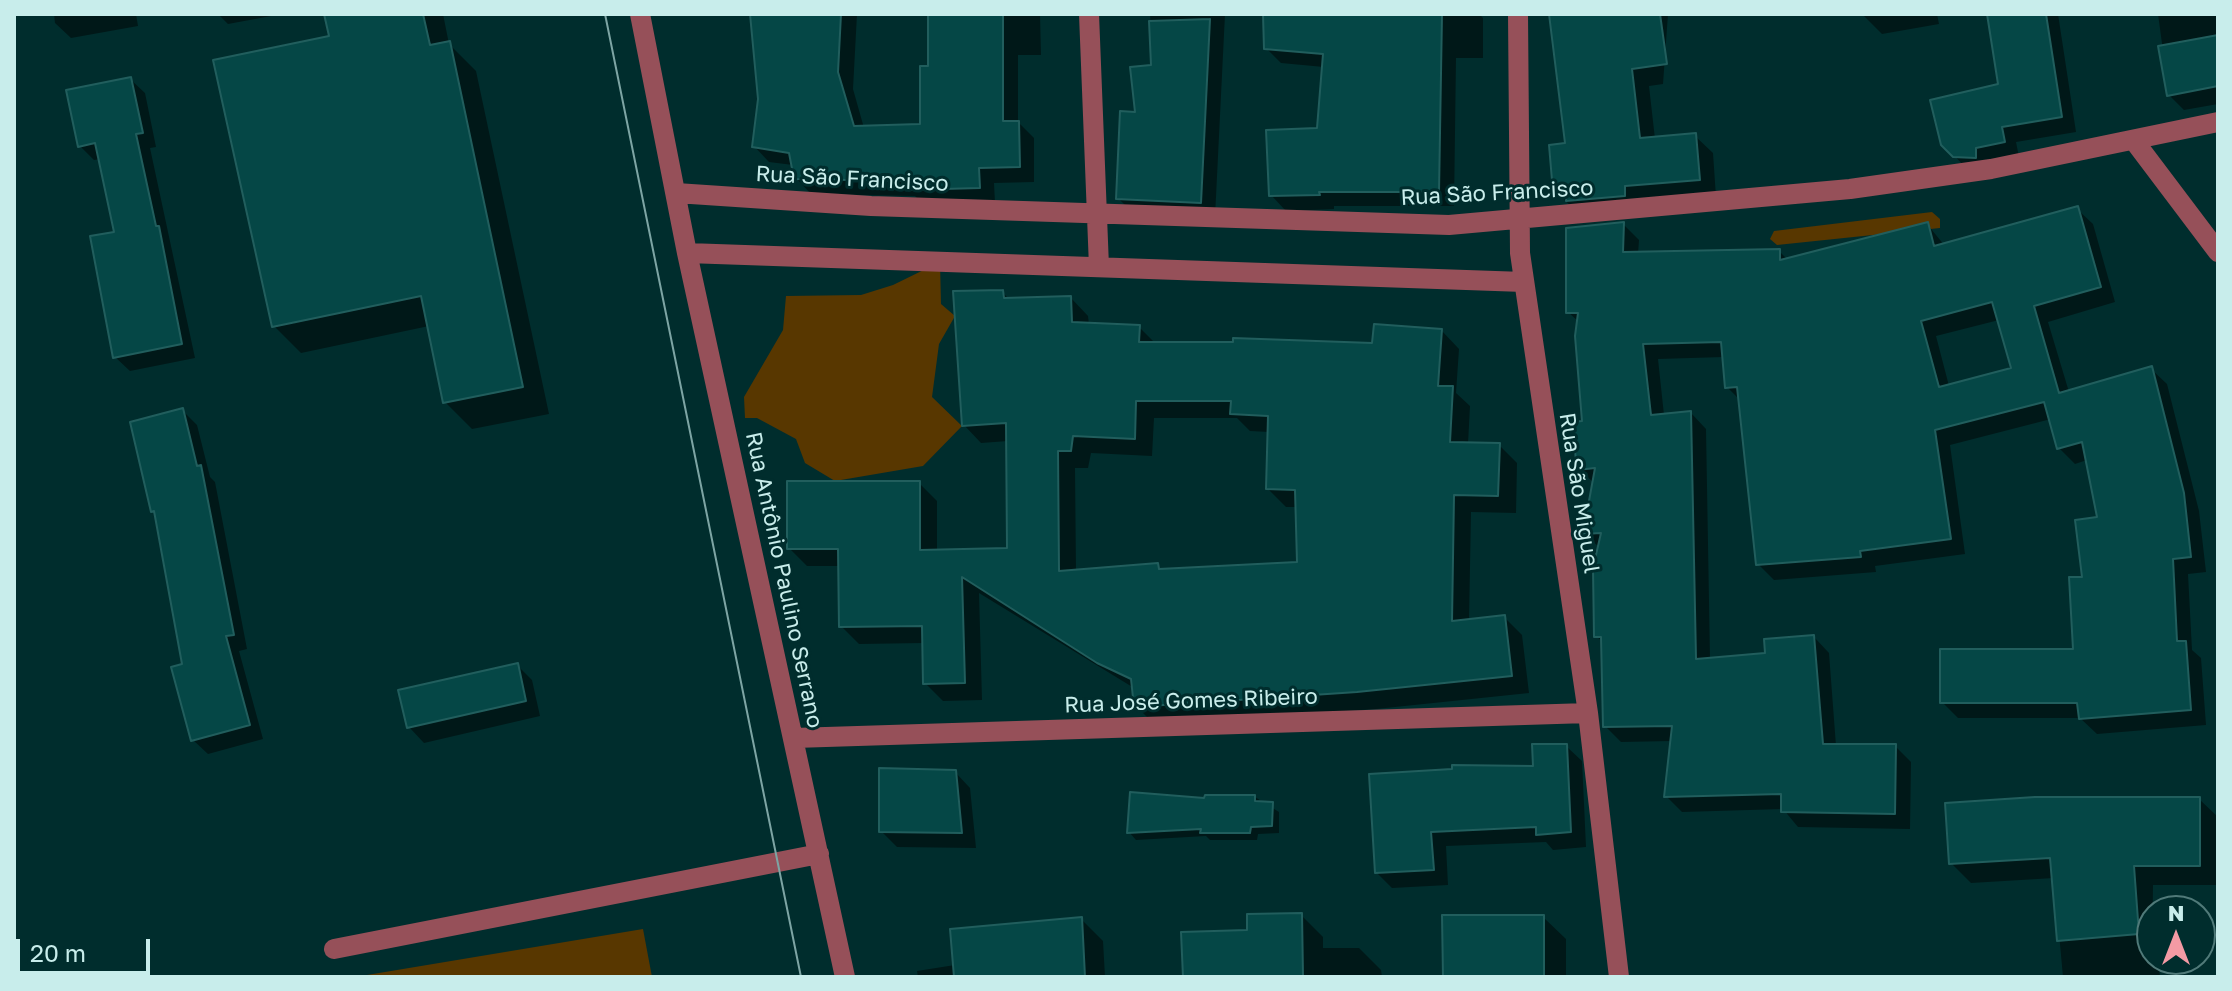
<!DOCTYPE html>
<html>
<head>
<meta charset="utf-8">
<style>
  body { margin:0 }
  #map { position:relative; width:2232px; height:991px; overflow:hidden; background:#002d2d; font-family:"Golos Text",sans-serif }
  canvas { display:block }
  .frame { position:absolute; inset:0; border:16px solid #c8edeb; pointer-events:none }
  .north { position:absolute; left:2136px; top:895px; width:80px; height:80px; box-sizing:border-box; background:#002d2d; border:2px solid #507a79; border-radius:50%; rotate:0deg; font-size:22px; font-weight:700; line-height:32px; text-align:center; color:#c8edeb }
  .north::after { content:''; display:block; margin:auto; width:28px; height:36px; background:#f49aa4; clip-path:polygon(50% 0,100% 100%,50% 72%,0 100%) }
  .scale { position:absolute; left:16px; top:939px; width:134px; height:36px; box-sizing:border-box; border:4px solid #c8edeb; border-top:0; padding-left:10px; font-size:24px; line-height:28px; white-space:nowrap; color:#c8edeb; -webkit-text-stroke:6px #002d2d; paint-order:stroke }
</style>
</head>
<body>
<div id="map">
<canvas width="2232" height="991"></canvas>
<div class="frame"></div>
<div class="north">N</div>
<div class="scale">20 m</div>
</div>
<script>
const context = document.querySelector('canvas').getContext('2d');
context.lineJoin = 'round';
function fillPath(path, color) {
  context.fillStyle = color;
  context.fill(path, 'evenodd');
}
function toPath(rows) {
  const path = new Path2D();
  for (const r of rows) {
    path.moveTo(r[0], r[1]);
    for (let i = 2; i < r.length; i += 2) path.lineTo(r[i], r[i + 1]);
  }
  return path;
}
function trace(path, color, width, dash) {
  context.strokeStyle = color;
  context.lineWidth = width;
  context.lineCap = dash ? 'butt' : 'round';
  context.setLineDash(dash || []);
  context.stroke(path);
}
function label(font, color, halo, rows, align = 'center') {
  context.font = font + ' "Golos Text",sans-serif';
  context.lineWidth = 6;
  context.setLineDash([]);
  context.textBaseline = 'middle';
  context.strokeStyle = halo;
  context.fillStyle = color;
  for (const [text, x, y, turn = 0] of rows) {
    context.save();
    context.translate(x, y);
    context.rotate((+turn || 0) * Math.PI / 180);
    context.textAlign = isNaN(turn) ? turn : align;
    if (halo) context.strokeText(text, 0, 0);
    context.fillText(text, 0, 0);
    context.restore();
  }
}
fillPath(toPath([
  [1932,212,1940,219,1940,228,1777,245,1770,239,1774,231],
  [940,262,941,304,955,316,939,344,932,397,962,426,923,466,835,481,805,463,796,439,757,418,745,418,744,397,783,330,786,296,861,295,893,285],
  [643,929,652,977,355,977]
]), '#583700');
fillPath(toPath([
  [54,14,136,14,138,26,71,38,55,23],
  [218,14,282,14,228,24],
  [326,14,443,14,449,44,476,71,549,414,472,429,445,402,429,326,301,353,274,326,331,38],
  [752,14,857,14,853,89,864,128,922,126,930,68,930,14,1040,14,1041,55,1018,55,1018,122,1034,138,1034,182,994,183,995,203,924,205,915,196,811,194,796,178,793,165,769,162,754,146,760,99],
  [1150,14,1225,14,1215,217,1133,213,1118,198,1137,114,1153,67],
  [1265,14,1479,14,1483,18,1483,58,1456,58,1454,206,1334,206,1334,209,1286,211,1271,195,1318,129,1324,67,1281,63,1266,48],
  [1552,14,1668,14,1663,84,1649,86,1655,139,1695,136,1713,153,1716,197,1573,208,1555,191,1567,145],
  [1862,14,1937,14,1939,24,1882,34],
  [1989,14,2058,14,2076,132,2016,142,2019,157,1970,172,1943,144,2001,86],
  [2158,14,2218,14,2218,104,2184,110,2169,95],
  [130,79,145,93,156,147,150,148,195,358,130,371,115,357,116,234,101,159,94,160,80,146],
  [2077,209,2093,224,2115,302,2048,322,2069,392,2151,369,2167,384,2199,511,2206,572,2188,574,2192,650,2201,658,2206,725,2097,734,2080,718,1958,718,1942,702,2075,651,2085,578,2099,518,2087,460,2075,464,2059,448,2051,419,1950,445,1965,554,1875,566,1876,572,1774,580,1758,564,1740,400,1727,387,1724,357,1658,359,1664,415,1691,413,1706,429,1710,659,1767,655,1814,637,1829,653,1836,746,1895,746,1911,762,1910,829,1798,827,1783,809,1682,812,1666,796,1672,741,1621,742,1605,726,1604,643,1596,636,1600,548,1585,534,1594,483,1579,469,1584,423,1579,322,1568,312,1623,224,1639,240,1638,254,1779,251,1788,260,1927,224,1945,246],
  [1999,320,2014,370,1949,386,1936,336],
  [1002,292,1010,300,1071,298,1088,316,1089,325,1139,327,1156,344,1374,345,1442,331,1459,349,1456,393,1470,406,1468,444,1499,445,1517,463,1516,513,1471,512,1469,621,1504,617,1522,635,1529,693,1376,709,1154,724,1136,706,1134,688,979,593,982,700,943,701,925,683,924,643,859,644,841,626,841,566,807,566,789,548,919,483,937,501,937,552,1009,550,1008,441,981,443,964,425],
  [1154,418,1237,418,1250,431,1269,432,1268,489,1286,507,1297,507,1299,564,1163,571,1157,565,1076,572,1075,468,1088,468,1091,453,1152,456],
  [183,411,197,425,210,477,215,482,247,649,239,651,263,739,208,754,193,740,184,666,157,515,153,511],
  [517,665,532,680,540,716,424,743,409,727],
  [1566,746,1582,761,1586,847,1553,850,1546,842,1446,846,1448,885,1392,888,1377,873,1371,776,1535,768],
  [955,772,970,788,976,848,897,847,881,831],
  [1255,797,1279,812,1279,833,1258,834,1257,840,1210,840,1206,836,1136,840,1129,832,1206,800],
  [2199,799,2218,817,2218,885,2153,885,2152,959,2158,959,2160,977,2063,977,2054,878,1971,883,1951,863],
  [1301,915,1323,937,1323,948,1359,948,1381,970,1382,977,1185,977,1249,932],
  [1543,917,1566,939,1566,977,1445,977],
  [1081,919,1103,941,1105,977,918,977,917,971,955,965]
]), '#0007');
const building = toPath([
  [324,14,423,14,430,45,450,41,523,387,443,403,421,296,272,327,213,60,329,36,324,14],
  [750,14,841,14,838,72,854,126,920,124,920,66,928,66,928,14,1003,14,1003,121,1019,121,1020,167,979,168,980,188,906,190,906,181,794,179,789,153,752,147,758,99,750,14],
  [1263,14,1442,14,1439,192,1319,192,1320,195,1269,196,1266,130,1317,128,1323,54,1264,49,1263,14],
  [1549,14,1660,14,1667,64,1632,69,1640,138,1696,133,1700,180,1625,186,1625,196,1566,201,1566,191,1553,192,1549,145,1565,143,1549,14],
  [1987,14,2046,14,2062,117,2002,127,2005,142,1976,148,1976,158,1953,157,1941,145,1930,100,1998,84,1987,14],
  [1210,19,1201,203,1116,199,1120,111,1135,112,1130,67,1151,65,1149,21,1210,19],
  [2218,35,2218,86,2167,96,2158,46,2218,35],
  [131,77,143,133,136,134,156,226,159,226,182,344,113,358,90,236,114,232,95,143,78,147,66,90,131,77],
  [2078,206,2101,287,2034,306,2059,393,2152,366,2184,493,2191,557,2173,559,2177,641,2186,641,2191,710,2079,719,2077,703,1940,703,1940,649,2073,649,2069,577,2082,577,2075,520,2097,517,2082,442,2057,449,2044,402,1935,430,1951,539,1860,551,1861,557,1756,565,1737,387,1725,388,1721,342,1643,344,1651,415,1691,411,1696,659,1765,653,1764,639,1814,635,1823,744,1896,744,1895,814,1781,812,1781,794,1664,797,1672,726,1603,727,1601,637,1594,637,1593,568,1601,533,1583,534,1595,468,1577,470,1572,422,1582,421,1575,336,1578,313,1566,313,1566,228,1624,222,1623,252,1780,249,1780,260,1928,222,1934,246,2078,206],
  [1992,302,2011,368,1939,387,1921,321,1992,302],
  [1003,290,1004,298,1071,296,1072,322,1140,325,1139,342,1233,342,1233,338,1372,343,1374,324,1442,329,1438,386,1453,386,1450,442,1500,443,1498,496,1454,495,1452,621,1505,615,1512,676,1357,692,1134,707,1131,679,1097,663,962,577,965,683,923,684,922,626,839,627,838,549,787,549,787,481,920,481,920,550,1007,548,1006,423,962,426,953,291,1003,290],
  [1136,401,1231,401,1230,414,1268,416,1266,489,1295,490,1297,562,1159,569,1158,563,1059,571,1058,451,1071,451,1073,436,1135,439,1136,401],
  [183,408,197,466,201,465,234,635,226,636,250,725,191,741,171,667,182,664,154,511,151,512,130,422,183,408],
  [518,663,526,701,407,728,398,690,518,663],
  [1532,744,1567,744,1571,832,1536,835,1536,827,1431,832,1434,870,1375,873,1369,774,1452,769,1452,765,1533,766,1532,744],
  [879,768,956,770,962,833,879,832,879,768],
  [1130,792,1204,798,1205,795,1255,795,1255,801,1273,802,1272,826,1251,827,1250,833,1200,833,1201,829,1127,833,1130,792],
  [2035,797,2200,797,2200,866,2134,866,2139,934,2057,941,2050,858,1949,864,1945,803,2035,797],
  [1302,913,1303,977,1183,977,1181,932,1247,930,1247,914,1302,913],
  [1442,915,1544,915,1544,977,1443,977,1442,915],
  [1082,917,1085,977,954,977,950,929,1082,917]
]);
fillPath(building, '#054746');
trace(building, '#215e5d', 2);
trace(toPath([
  [640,14,687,253,845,977],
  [1089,14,1099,267],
  [1518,14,1520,253,1588,713,1619,977],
  [2135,142,2218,252],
  [676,193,871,206,1449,225,1850,189,1991,169,2218,122],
  [687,253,1524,282],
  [794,738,1588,713],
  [334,949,819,854]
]), '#965059', 20);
trace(toPath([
  [605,14,801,977]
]), '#7da5a4', 2);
label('22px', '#c8edeb', '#002d2d', [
  ["Rua São Francisco",852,179,3],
  ["Rua São Francisco",1497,193,-3],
  ["Rua São Miguel",1579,493,81],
  ["Rua Antônio Paulino Serrano",784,580,78],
  ["Rua José Gomes Ribeiro",1191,701,-2]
]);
</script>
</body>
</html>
